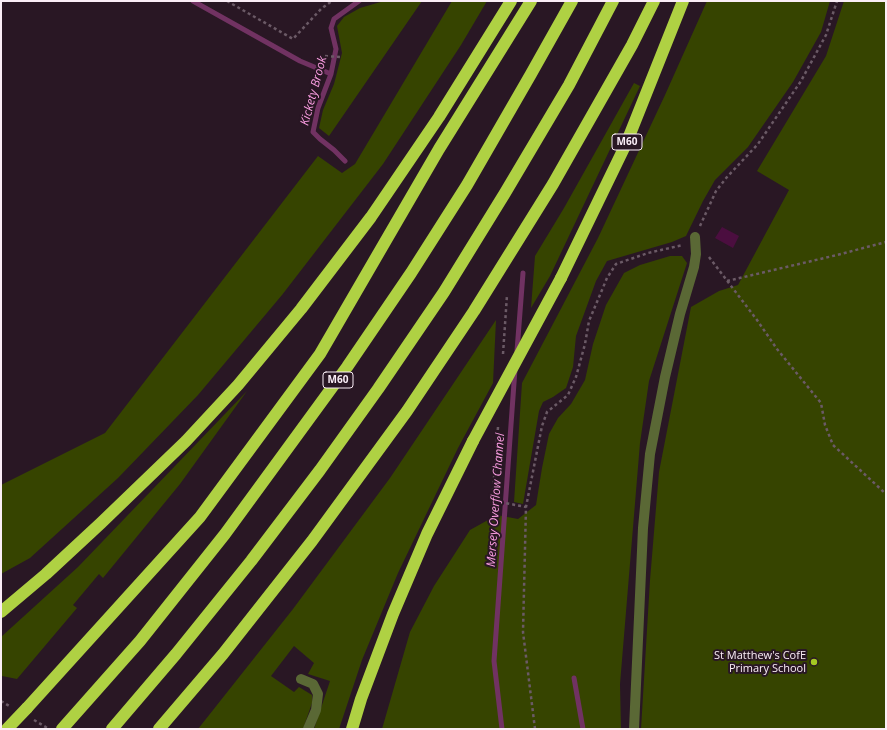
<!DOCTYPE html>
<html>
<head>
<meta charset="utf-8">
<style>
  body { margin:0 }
  #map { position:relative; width:887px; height:730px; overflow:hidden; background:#291724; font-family:"Open Sans",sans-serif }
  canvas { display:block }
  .frame { position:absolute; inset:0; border:2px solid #faedf6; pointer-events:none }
</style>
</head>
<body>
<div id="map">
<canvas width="887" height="730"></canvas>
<div class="frame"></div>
</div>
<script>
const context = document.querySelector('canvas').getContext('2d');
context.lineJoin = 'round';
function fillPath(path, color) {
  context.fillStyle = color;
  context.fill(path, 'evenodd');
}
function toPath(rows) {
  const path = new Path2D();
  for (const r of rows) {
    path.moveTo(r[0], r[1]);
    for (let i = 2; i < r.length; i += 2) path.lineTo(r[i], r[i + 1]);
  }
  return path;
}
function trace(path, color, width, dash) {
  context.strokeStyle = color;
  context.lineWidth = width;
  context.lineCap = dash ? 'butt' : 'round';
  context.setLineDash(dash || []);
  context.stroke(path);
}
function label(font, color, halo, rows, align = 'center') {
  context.font = font + ' "Open Sans",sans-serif';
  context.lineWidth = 4;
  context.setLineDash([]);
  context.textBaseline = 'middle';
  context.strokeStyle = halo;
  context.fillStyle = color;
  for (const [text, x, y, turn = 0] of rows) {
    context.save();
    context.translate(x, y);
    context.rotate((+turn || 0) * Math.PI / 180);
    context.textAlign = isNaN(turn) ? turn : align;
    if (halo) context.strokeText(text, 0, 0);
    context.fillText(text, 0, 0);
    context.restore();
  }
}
fillPath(toPath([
  [384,1,422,1,329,136,319,128,323,110,334,84,342,53,337,26,344,17,360,8],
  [452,1,487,1,461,45,383,164,282,295,198,395,118,478,30,558,1,574,1,485,105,433,318,156,342,173,355,164],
  [707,1,830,1,821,32,793,82,748,147,715,180,703,201,686,236,672,242,607,261,596,281,576,336,573,367,566,388,553,397,543,402,539,411,523,504,514,502,522,383,598,238,665,95],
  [844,1,886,1,886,729,641,729,650,580,659,472,691,307,719,291,738,285,789,190,757,171,826,56],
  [634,83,640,86,550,276,531,308,535,256,564,208],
  [670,256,682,256,687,263,649,381,640,443,620,684,621,729,382,729,410,632,434,586,470,530,497,515,518,519,536,505,542,468,549,434,558,418,571,404,585,380,593,344,606,305,624,273,640,265],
  [496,320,493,383,458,448,398,573,362,660,339,729,314,729,330,681,308,674,314,663,294,646,271,676,294,692,299,687,312,695,312,703,303,729,198,729,293,609,390,478],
  [247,391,180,484,103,578,99,574,73,605,77,608,17,679,2,676,1,680,1,637,78,567]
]), '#364400');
trace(toPath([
  [193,1,300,61,331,74],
  [345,161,334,150,320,139,313,132,318,108,331,74,336,49,331,28,334,19,359,1],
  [517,351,523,273],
  [574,678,583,729],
  [502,729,494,661,515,369]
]), '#713262', 5);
fillPath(toPath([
  [722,227,739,236,733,248,715,238]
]), '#4b0e3f');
trace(toPath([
  [227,1,293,39,321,9,332,1],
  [325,56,340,57],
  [700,226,716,191,727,177,758,144,801,81,826,35,837,1],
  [709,257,757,320,777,349,821,403,825,425,833,445,886,494],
  [727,281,837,255,886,242],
  [503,354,507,295],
  [498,427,493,491,495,497,500,502,526,507],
  [1,701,11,707],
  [34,720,49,729],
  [535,729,523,632,526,507,542,426,547,412,568,395,576,377,585,344,589,321,607,278,616,264,648,253,683,245]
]), '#6b5a66', 2.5, [3, 3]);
trace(toPath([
  [301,679,313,684,318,694,316,710,308,729],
  [634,729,643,528,650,454,665,377,680,314,694,267,696,254,695,237]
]), '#5a6835', 10);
trace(toPath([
  [561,278,626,144,683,1],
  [1,612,46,574,101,523,186,441,238,385,301,309,371,217,439,117,511,1],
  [27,708,200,517,320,354,439,149,531,1],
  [62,729,140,641,225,534,347,367,411,273,467,185,531,74,572,1],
  [112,729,176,654,251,561,320,470,378,389,444,292,505,193,569,85,613,1],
  [159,729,223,654,312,541,407,411,474,311,553,184,632,45,654,1],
  [352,729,361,699,393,614,427,534,473,441]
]), '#afd143', 12);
trace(toPath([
  [473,441,561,278],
  [7,729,27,708]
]), '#afd143', 12);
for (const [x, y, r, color] of [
  [814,662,4,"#a5c823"]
]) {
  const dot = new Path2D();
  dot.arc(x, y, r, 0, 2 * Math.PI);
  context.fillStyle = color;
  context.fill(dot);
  trace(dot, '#291724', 1.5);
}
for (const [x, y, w] of [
  [627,142,30],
  [338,380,30]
]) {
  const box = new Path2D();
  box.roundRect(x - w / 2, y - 8, w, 16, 3);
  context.fillStyle = '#291724';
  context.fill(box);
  trace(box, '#faedf6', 1);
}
label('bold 10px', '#faedf6', null, [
  ["M60",627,142],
  ["M60",338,380]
]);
label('11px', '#faedf6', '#291724', [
  ["St Matthew's CofE",806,656],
  ["Primary School",806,669]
], 'right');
label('italic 12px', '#fb9ee2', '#291724', [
  ["Kickety Brook",314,91,-75],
  ["Mersey Overflow Channel",496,500,-86]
]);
</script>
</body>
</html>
